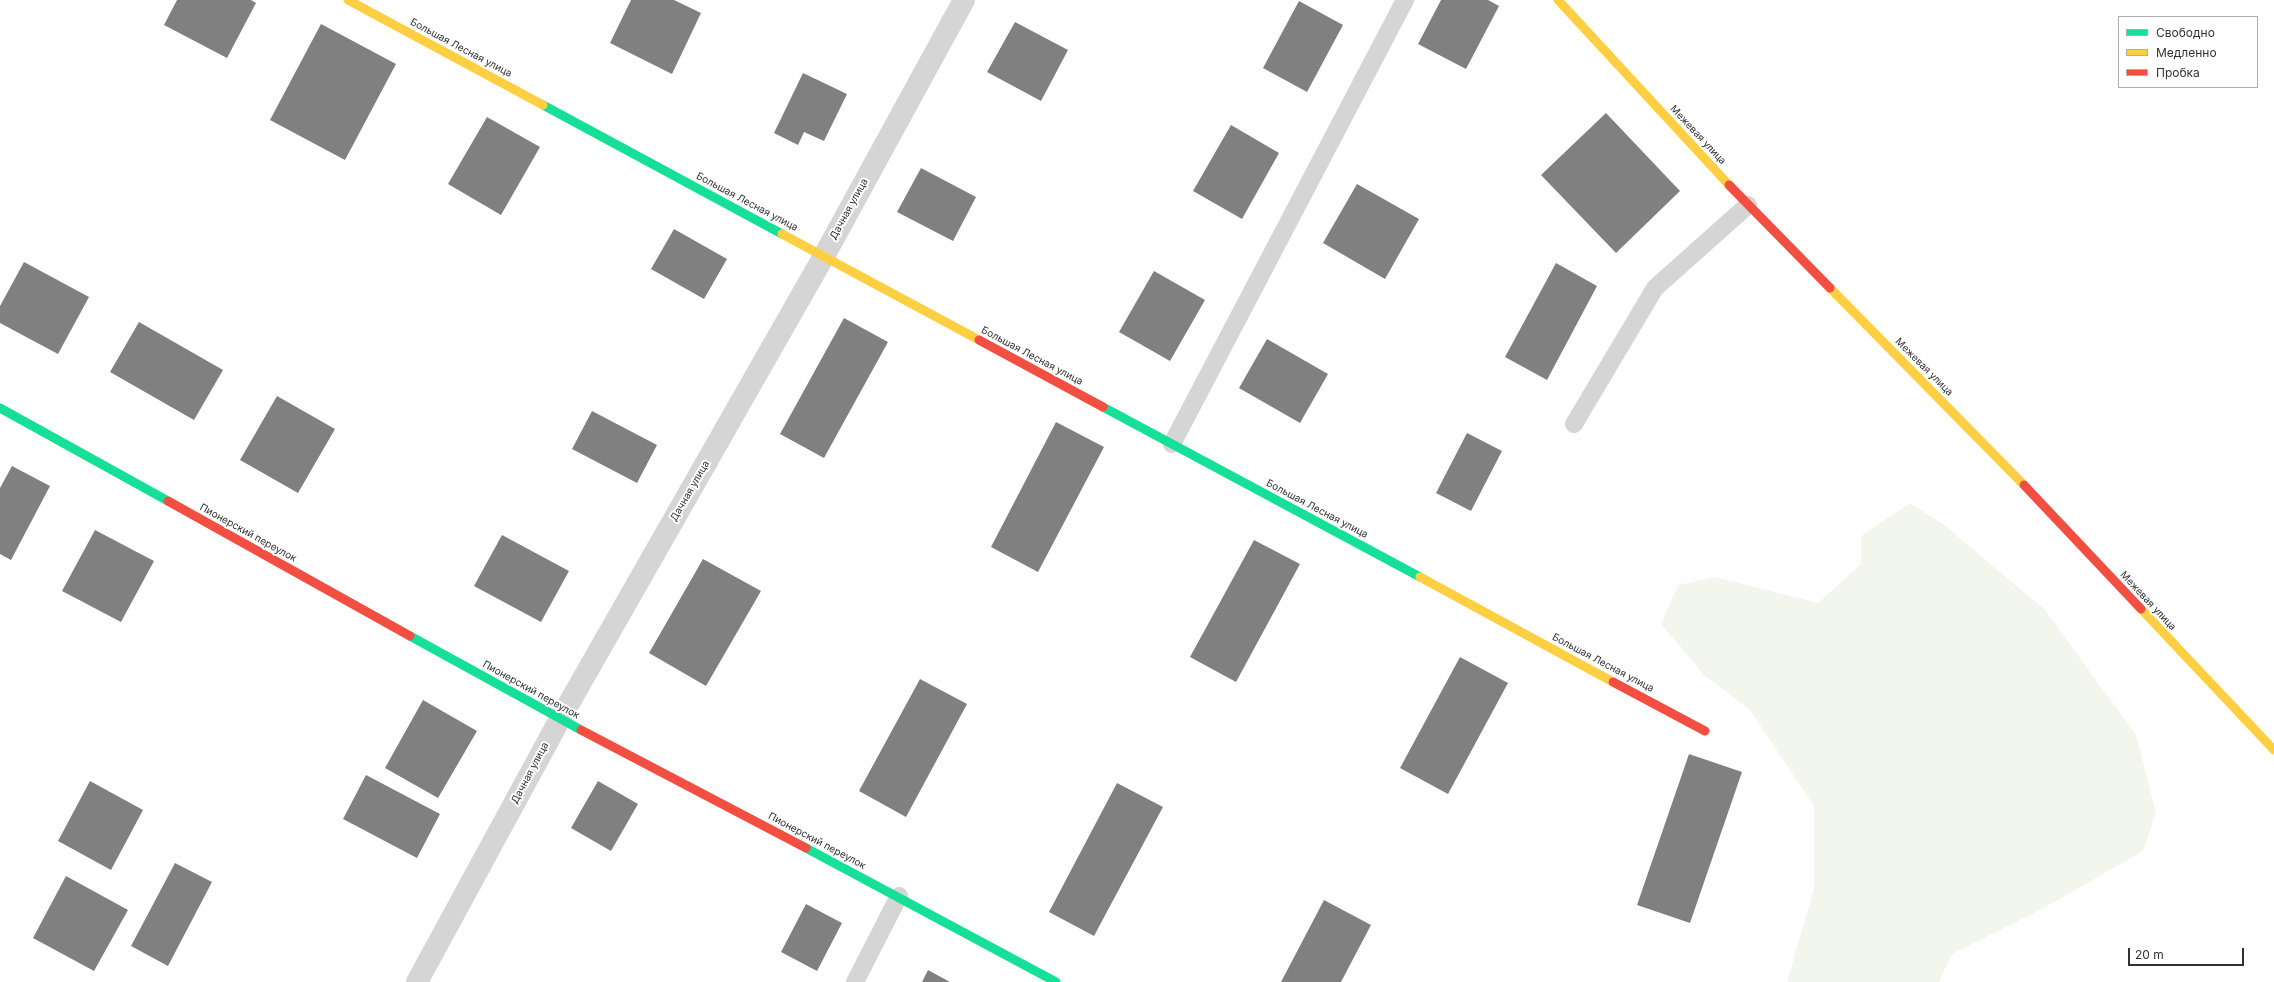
<!DOCTYPE html>
<html>
<head>
<meta charset="utf-8">
<style>
  body { margin:0 }
  #map { position:relative; width:2274px; height:982px; overflow:hidden; background:#fff; font-family:Inter,sans-serif }
  canvas { display:block }
  .legend { position:absolute; left:2118px; top:16px; width:140px; height:72px; box-sizing:border-box; background:#fff; border:1px solid #adadad; margin:0; padding:5px 7px; list-style:none; font-size:12px; color:#313131 }
  .legend li { display:flex; align-items:center; gap:8px; height:20px }
  .legend b { width:20px; border:1px solid #adadad }
  .scale { position:absolute; left:2128px; top:948px; width:116px; height:18px; box-sizing:border-box; border:2px solid #313131; border-top:0; padding-left:5px; font-size:12px; line-height:14px; white-space:nowrap; color:#313131; -webkit-text-stroke:3px #fff; paint-order:stroke }
</style>
</head>
<body>
<div id="map">
<canvas width="2274" height="982"></canvas>
<ul class="legend">
<li><b style="height:5px;background:#16e098"></b>Свободно</li>
<li><b style="height:5px;background:#ffcf43"></b>Медленно</li>
<li><b style="height:5px;background:#f24e42"></b>Пробка</li>
</ul>
<div class="scale">20 m</div>
</div>
<script>
const context = document.querySelector('canvas').getContext('2d');
context.lineJoin = 'round';
function fillPath(path, color) {
  context.fillStyle = color;
  context.fill(path, 'evenodd');
}
function toPath(rows) {
  const path = new Path2D();
  for (const r of rows) {
    path.moveTo(r[0], r[1]);
    for (let i = 2; i < r.length; i += 2) path.lineTo(r[i], r[i + 1]);
  }
  return path;
}
function trace(path, color, width, dash) {
  context.strokeStyle = color;
  context.lineWidth = width;
  context.lineCap = dash ? 'butt' : 'round';
  context.setLineDash(dash || []);
  context.stroke(path);
}
function label(font, color, halo, rows, align = 'center') {
  context.font = font + ' Inter,sans-serif';
  context.lineWidth = 4;
  context.setLineDash([]);
  context.textBaseline = 'middle';
  context.strokeStyle = halo;
  context.fillStyle = color;
  for (const [text, x, y, turn = 0] of rows) {
    context.save();
    context.translate(x, y);
    context.rotate((+turn || 0) * Math.PI / 180);
    context.textAlign = isNaN(turn) ? turn : align;
    if (halo) context.strokeText(text, 0, 0);
    context.fillText(text, 0, 0);
    context.restore();
  }
}
fillPath(toPath([
  [1910,503,1944,525,2044,609,2136,735,2156,813,2143,851,2044,908,1952,954,1939,982,1787,982,1814,889,1814,806,1750,710,1705,676,1661,624,1678,585,1715,577,1818,603,1861,564,1861,536]
]), '#f3f6ed');
fillPath(toPath([
  [177,0,251,0,256,3,227,58,164,25],
  [631,0,674,0,701,13,672,74,610,43],
  [1441,0,1488,0,1499,6,1466,69,1418,44],
  [1299,1,1343,25,1307,92,1263,68],
  [1015,22,1068,50,1041,101,987,72],
  [321,24,396,64,345,160,270,120],
  [803,73,847,94,824,141,804,132,798,145,774,133],
  [1606,113,1680,191,1616,253,1541,175],
  [487,117,540,147,501,215,448,184],
  [1231,125,1279,153,1242,219,1193,191],
  [921,168,976,197,953,241,897,212],
  [1357,184,1419,219,1385,279,1323,243],
  [674,229,727,259,704,299,651,269],
  [24,262,89,297,58,354,0,323,0,306],
  [1556,263,1597,286,1547,380,1505,357],
  [1154,271,1205,300,1170,361,1119,332],
  [844,318,888,342,824,458,780,434],
  [139,322,223,370,194,420,110,372],
  [1267,339,1328,374,1300,423,1239,388],
  [277,396,335,429,298,493,240,460],
  [592,411,657,445,637,483,572,449],
  [1056,422,1104,447,1038,572,991,547],
  [1467,433,1502,451,1471,511,1436,493],
  [12,466,50,486,11,560,0,554,0,488],
  [95,530,154,561,121,622,62,591],
  [502,535,569,571,541,622,474,586],
  [1254,540,1300,564,1236,682,1190,657],
  [703,559,761,591,706,686,649,653],
  [1460,657,1508,683,1448,794,1400,768],
  [920,679,967,704,906,817,859,791],
  [423,700,477,731,438,798,385,768],
  [1689,754,1742,772,1690,923,1637,905],
  [366,775,440,814,417,858,343,819],
  [90,781,143,810,111,870,58,841],
  [598,781,638,804,611,851,571,828],
  [1117,783,1163,807,1094,936,1049,912],
  [175,863,212,882,168,966,131,946],
  [66,876,128,910,94,971,33,938],
  [1324,900,1371,925,1341,982,1281,982],
  [806,904,842,923,817,971,781,952],
  [928,970,950,982,922,982]
]), '#808080');
trace(toPath([
  [1574,424,1655,288,1748,205],
  [1172,444,1405,0],
  [855,982,899,896]
]), '#d5d5d5', 18);
trace(toPath([
  [417,982,560,719,824,256,964,0]
]), '#d5d5d5', 22);
trace(toPath([
  [543,105,782,234],
  [1103,407,1420,577],
  [0,408,168,501],
  [410,636,581,730],
  [806,848,1056,982]
]), '#16e098', 9);
trace(toPath([
  [348,0,543,105],
  [1558,0,1729,185],
  [782,234,979,340],
  [1830,288,2024,485],
  [1420,577,1613,682],
  [2141,609,2274,750]
]), '#ffcf43', 9);
trace(toPath([
  [1729,185,1830,288],
  [979,340,1103,407],
  [2024,485,2141,609],
  [168,501,410,636],
  [1613,682,1705,731],
  [581,730,806,848]
]), '#f24e42', 9);
label('10px', '#313131', '#fff', [
  ["Большая Лесная улица",461,48,28],
  ["Межевая улица",1698,135,47],
  ["Большая Лесная улица",747,202,28],
  ["Дачная улица",849,209,-61],
  ["Большая Лесная улица",1032,356,28],
  ["Межевая улица",1924,367,45],
  ["Дачная улица",690,491,-60],
  ["Большая Лесная улица",1317,509,28],
  ["Пионерский переулок",248,533,29],
  ["Межевая улица",2148,601,47],
  ["Большая Лесная улица",1603,663,28],
  ["Пионерский переулок",531,690,29],
  ["Дачная улица",530,773,-62],
  ["Пионерский переулок",817,841,28]
]);
</script>
</body>
</html>
